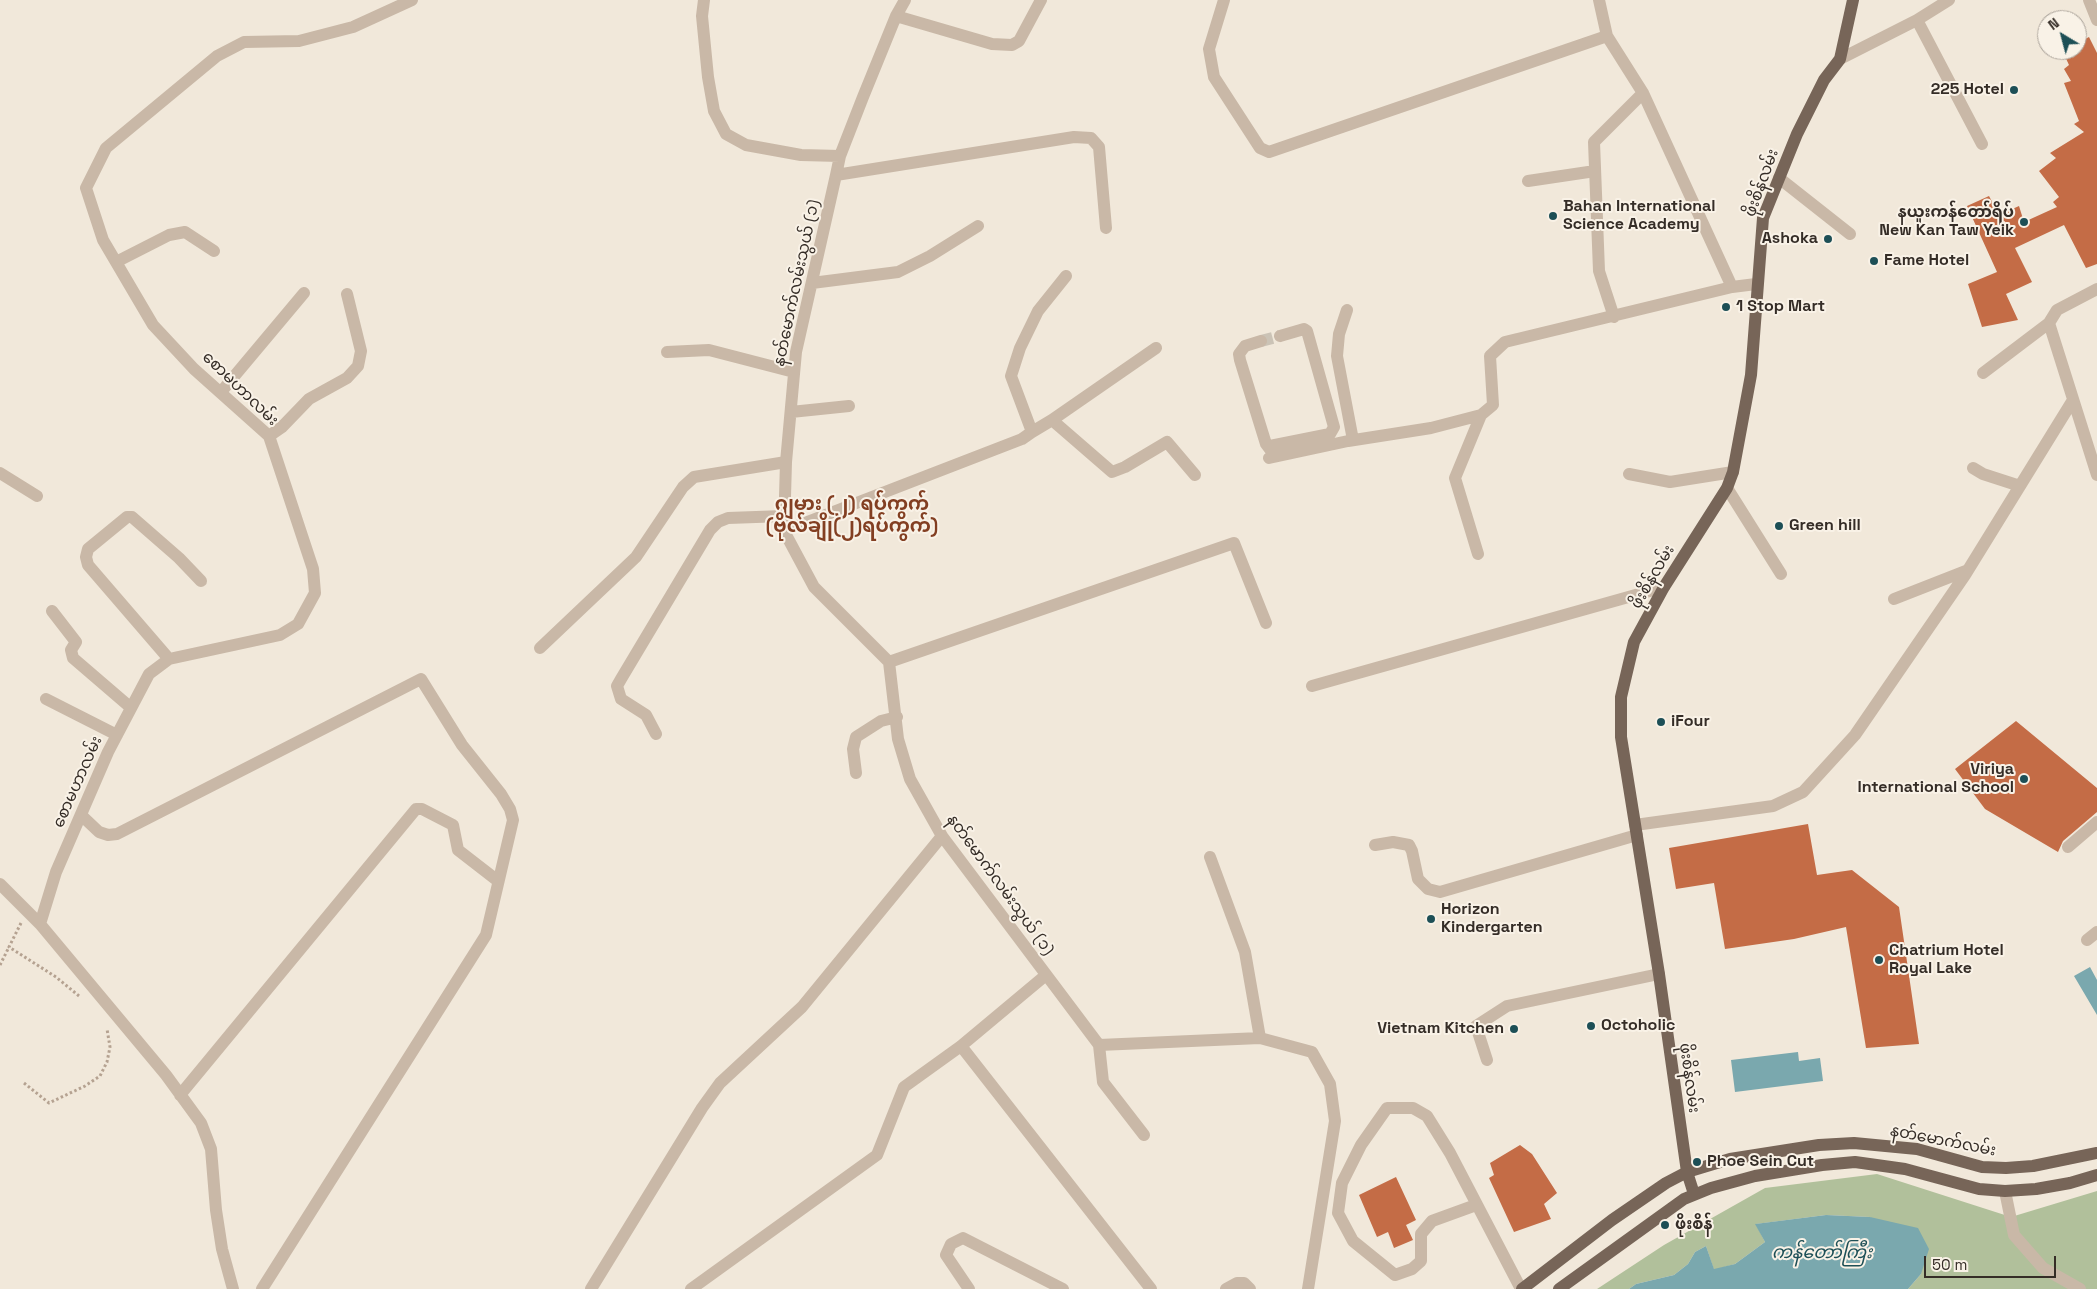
<!DOCTYPE html>
<html>
<head>
<meta charset="utf-8">
<style>
  body { margin:0 }
  #map { position:relative; width:2097px; height:1289px; overflow:hidden; background:#f1e8da; font-family:"Space Grotesk",sans-serif }
  canvas { display:block }
  .north { position:absolute; left:2037px; top:10px; width:50px; height:50px; box-sizing:border-box; background:#f9f2e7; border:1px solid #aba39a; border-radius:50%; rotate:323deg; font-size:14px; font-weight:700; line-height:20px; text-align:center; color:#352d27 }
  .north::after { content:''; display:block; margin:auto; width:18px; height:22px; background:#1d4f56; clip-path:polygon(50% 0,100% 100%,50% 72%,0 100%) }
  .scale { position:absolute; left:1924px; top:1256px; width:132px; height:22px; box-sizing:border-box; border:2px solid #352d27; border-top:0; padding-left:6px; font-size:15px; line-height:18px; white-space:nowrap; color:#352d27; -webkit-text-stroke:4px #f9f2e7; paint-order:stroke }
</style>
</head>
<body>
<div id="map">
<canvas width="2097" height="1289"></canvas>
<div class="north">N</div>
<div class="scale">50 m</div>
</div>
<script>
const context = document.querySelector('canvas').getContext('2d');
context.lineJoin = 'round';
function fillPath(path, color) {
  context.fillStyle = color;
  context.fill(path, 'evenodd');
}
function toPath(rows) {
  const path = new Path2D();
  for (const r of rows) {
    path.moveTo(r[0], r[1]);
    for (let i = 2; i < r.length; i += 2) path.lineTo(r[i], r[i + 1]);
  }
  return path;
}
function trace(path, color, width, dash) {
  context.strokeStyle = color;
  context.lineWidth = width;
  context.lineCap = dash ? 'butt' : 'round';
  context.setLineDash(dash || []);
  context.stroke(path);
}
function label(font, color, halo, rows, align = 'center') {
  context.font = font + ' "Space Grotesk","Noto Sans Myanmar",sans-serif';
  context.lineWidth = 4;
  context.setLineDash([]);
  context.textBaseline = 'middle';
  context.strokeStyle = halo;
  context.fillStyle = color;
  for (const [text, x, y, turn = 0] of rows) {
    context.save();
    context.translate(x, y);
    context.rotate((+turn || 0) * Math.PI / 180);
    context.textAlign = isNaN(turn) ? turn : align;
    if (halo) context.strokeText(text, 0, 0);
    context.fillText(text, 0, 0);
    context.restore();
  }
}
fillPath(toPath([
  [1877,1174,2011,1217,2097,1191,2097,1289,1908,1289,1921,1274,1870,1217,1826,1215,1756,1224,1765,1242,1735,1264,1714,1270,1706,1246,1695,1252,1688,1264,1674,1275,1636,1284,1629,1289,1597,1289,1664,1245,1765,1188]
]), '#b1c09b');
fillPath(toPath([
  [2090,967,2097,980,2097,1015,2074,976],
  [1798,1052,1799,1061,1820,1058,1823,1081,1735,1092,1731,1060],
  [1826,1215,1870,1217,1918,1228,1929,1249,1921,1274,1908,1289,1629,1289,1636,1284,1674,1275,1688,1264,1695,1252,1706,1246,1714,1269,1735,1264,1765,1242,1755,1224]
]), '#7aa8ae');
fillPath(toPath([
  [2089,37,2097,53,2097,264,2086,268,2064,225,2015,248,2032,282,2006,294,2018,320,1982,327,1968,284,1997,272,1967,206,1989,196,1999,215,2019,206,2024,222,2057,207,2053,202,2059,197,2039,171,2056,158,2050,153,2084,132,2074,124,2079,121,2064,83,2071,81,2064,69,2069,65,2062,50,2077,50,2077,43],
  [2016,721,2097,788,2097,812,2063,841,2058,852,1985,809,1955,769],
  [1808,824,1817,875,1852,870,1899,907,1919,1044,1866,1048,1846,927,1794,939,1725,949,1714,883,1676,889,1669,848],
  [1520,1145,1532,1154,1557,1193,1544,1204,1551,1219,1514,1232,1489,1178,1494,1175,1490,1163],
  [1396,1177,1416,1220,1406,1225,1413,1240,1394,1248,1388,1232,1377,1237,1359,1195]
]), '#c46c46');
trace(toPath([
  [1261,341,1280,336]
]), '#cbc3b6', 12, [12, 6]);
trace(toPath([
  [21,923,9,947,56,977,79,996],
  [0,965,9,947],
  [24,1083,49,1103,85,1086,100,1076,107,1062,110,1047,107,1029]
]), '#b5a291', 3, [2.5, 2.5]);
trace(toPath([
  [704,0,702,16,708,77,714,111,726,134,746,145,801,155,840,156],
  [905,0,896,16,863,97,840,156,836,175,796,352,786,462,784,531,814,587,889,662,898,739,910,779,942,836,1099,1045,1260,1038,1312,1052,1330,1084,1335,1121,1308,1289],
  [1224,0,1209,49,1214,77,1260,148,1269,152,1607,36],
  [1599,0,1607,36,1643,93,1732,287],
  [2089,0,2097,20],
  [896,16,992,44,1012,45,1019,41,1041,0],
  [1917,20,1982,144],
  [1840,59,1917,20,1949,0],
  [836,175,1074,137,1091,138,1099,147,1106,228],
  [1779,178,1850,234],
  [1528,181,1595,171],
  [116,262,169,235,185,232,214,251],
  [812,283,898,272,930,256,978,226],
  [1347,310,1339,334,1337,356,1353,440],
  [1614,317,1599,271,1594,142,1643,93],
  [2049,323,2097,475],
  [1261,341,1245,346,1239,354,1240,360,1266,444,1272,452],
  [667,352,709,350,794,372],
  [1983,373,2049,323,2057,310,2097,289],
  [221,392,304,293],
  [791,412,849,406],
  [1052,420,1156,348],
  [1032,432,1052,420,1112,472,1125,467,1167,442,1195,475],
  [269,436,282,427,309,399,347,378,358,366,361,351,347,294],
  [1270,446,1330,434,1334,427,1307,331,1304,329,1280,336],
  [1269,458,1348,441,1431,428,1481,415,1493,405,1490,356,1505,342,1732,287,1756,284],
  [1973,468,1983,474,2020,486],
  [0,473,37,496],
  [1629,474,1670,482,1733,472],
  [1727,488,1781,574],
  [784,531,1022,439,1032,432,1011,376,1020,348,1038,311,1066,276],
  [1478,554,1455,478,1481,415],
  [1894,599,1968,570],
  [52,611,76,642,71,650,73,658,130,707],
  [540,648,636,557,683,487,694,477,786,462],
  [169,659,88,565,86,557,88,549,127,517,132,517,179,558,201,581],
  [889,662,1234,543,1266,623],
  [1312,686,1664,587],
  [46,699,117,735],
  [656,734,646,715,621,699,617,686,621,679,710,530,718,522,728,518,784,516],
  [856,773,853,749,856,737,881,721,897,717],
  [81,815,99,832,108,835,117,834,421,679,462,745,501,794,510,809,513,820,486,935,262,1289],
  [1635,825,1773,806,1803,792,1855,735,1965,575,2073,400],
  [1375,845,1393,842,1409,845,1412,851,1418,879,1428,889,1440,892,1637,835],
  [2068,847,2097,822],
  [1210,857,1245,952,1260,1038],
  [0,884,40,924,166,1075,201,1123,211,1149,216,1210,222,1249,233,1289],
  [40,924,56,872,108,752,149,674,169,659,280,635,298,624,315,593,313,569,269,436,194,369,153,325,103,240,86,188,106,148,217,56,244,42,299,41,353,27,412,0],
  [2087,940,2097,932],
  [1099,1045,1103,1082,1144,1135],
  [961,1046,1151,1289],
  [1487,1060,1476,1026,1507,1006,1659,974],
  [180,1095,416,809,422,809,453,825,458,850,498,881],
  [2005,1191,2014,1235,2043,1268,2080,1289],
  [1476,1205,1432,1221,1421,1234,1421,1261,1412,1269,1395,1275,1353,1241,1338,1213,1342,1183,1361,1145,1387,1108,1413,1108,1427,1116,1450,1153,1521,1289],
  [591,1289,702,1108,720,1083,802,1007,942,836],
  [691,1289,877,1155,904,1087,961,1046,1046,975],
  [969,1289,946,1255,951,1244,963,1238,1063,1289],
  [1226,1289,1237,1283,1244,1283,1250,1289]
]), '#c9b8a7', 12);
trace(toPath([
  [1694,1194,1687,1172,1659,974,1621,737,1621,697,1634,642,1664,587,1727,488,1733,472,1751,375,1763,218,1797,134,1824,80,1840,59,1853,0],
  [1522,1289,1612,1220,1666,1183,1687,1172,1730,1159,1819,1145,1854,1143,1917,1149,1982,1167,2006,1168,2033,1166,2097,1153],
  [1559,1289,1684,1199,1711,1188,1755,1176,1822,1165,1855,1162,1905,1169,1979,1189,2005,1191,2036,1189,2070,1183,2097,1175]
]), '#776558', 12);
for (const [x, y, r, color] of [
  [2014,90,5,"#1d4f56"],
  [1553,216,5,"#1d4f56"],
  [2024,222,5,"#1d4f56"],
  [1828,239,5,"#1d4f56"],
  [1874,261,5,"#1d4f56"],
  [1726,307,5,"#1d4f56"],
  [1779,526,5,"#1d4f56"],
  [1661,722,5,"#1d4f56"],
  [2024,779,5,"#1d4f56"],
  [1431,919,5,"#1d4f56"],
  [1879,960,5,"#1d4f56"],
  [1591,1026,5,"#1d4f56"],
  [1514,1029,5,"#1d4f56"],
  [1697,1162,5,"#1d4f56"],
  [1665,1225,5,"#1d4f56"]
]) {
  const dot = new Path2D();
  dot.arc(x, y, r, 0, 2 * Math.PI);
  context.fillStyle = color;
  context.fill(dot);
  trace(dot, '#f9f2e7', 2);
}
label('bold 16px', '#352d27', '#f9f2e7', [
  ["225 Hotel",2004,90,"right"],
  ["Bahan International",1563,207],
  ["Science Academy",1563,225],
  ["နယူးကန်တော်ရိပ်",2014,213,"right"],
  ["New Kan Taw Yeik",2014,231,"right"],
  ["Ashoka",1818,239,"right"],
  ["Fame Hotel",1884,261],
  ["1 Stop Mart",1736,307],
  ["Green hill",1789,526],
  ["iFour",1671,722],
  ["Viriya",2014,770,"right"],
  ["International School",2014,788,"right"],
  ["Horizon",1441,910],
  ["Kindergarten",1441,928],
  ["Chatrium Hotel",1889,951],
  ["Royal Lake",1889,969],
  ["Octoholic",1601,1026],
  ["Vietnam Kitchen",1504,1029,"right"],
  ["Phoe Sein Cut",1707,1162],
  ["ဖိုးစိန်",1675,1225]
], 'left');
label('16px', '#352d27', '#f9f2e7', [
  ["ဖိုးစိန်လမ်း",1762,183,-70],
  ["နတ်မောက်လမ်းသွယ် (၁)",797,283,-78],
  ["စောမဟာလမ်း",240,389,44],
  ["ဖိုးစိန်လမ်း",1653,577,-60],
  ["စောမဟာလမ်း",78,782,-66],
  ["နတ်မောက်လမ်းသွယ် (၁)",1000,885,54],
  ["ဖိုးစိန်လမ်း",1689,1078,82],
  ["နတ်မောက်လမ်း",1943,1141,11]
]);
label('italic 18px', '#1d4f56', '#f9f2e7', [
  ["ကန်တော်ကြီး",1822,1253]
]);
label('bold 19px', '#833f22', '#f9f2e7', [
  ["ဂျမား (၂) ရပ်ကွက်",852,505],
  ["(ဗိုလ်ချို(၂)ရပ်ကွက်)",852,527]
]);
</script>
</body>
</html>
